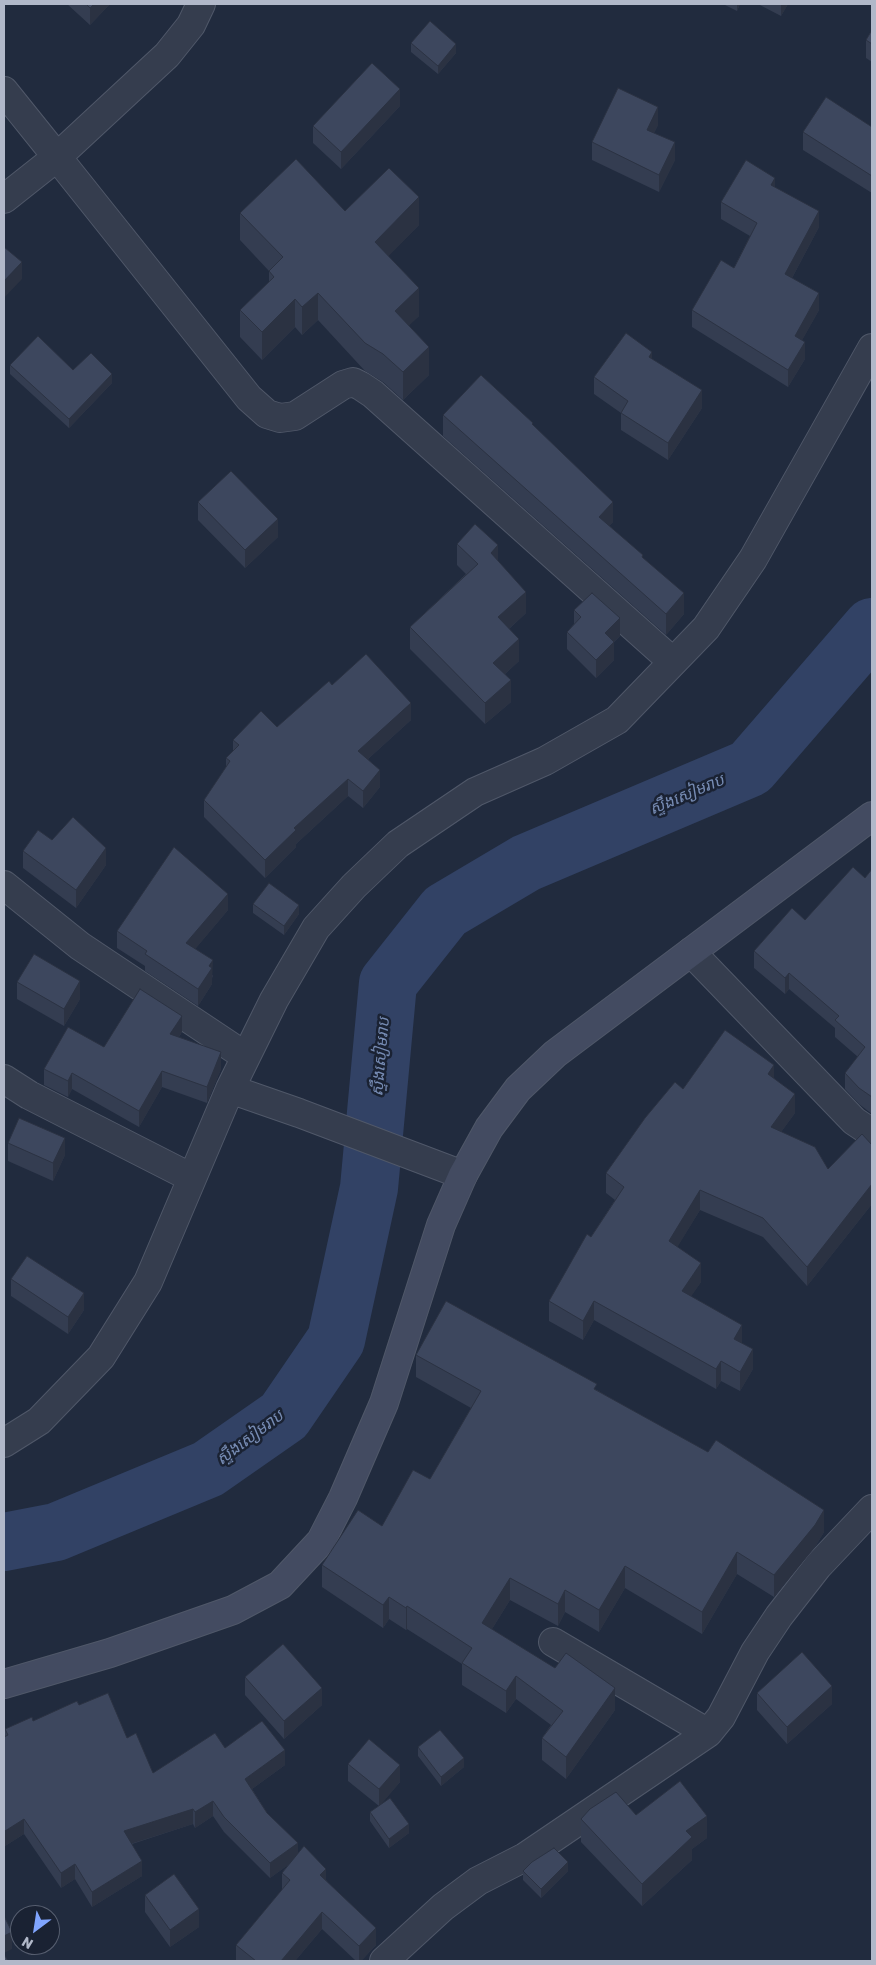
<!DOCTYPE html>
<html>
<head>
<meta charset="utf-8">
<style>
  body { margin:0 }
  #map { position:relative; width:876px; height:1965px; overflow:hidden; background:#212b3e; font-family:Rubik,sans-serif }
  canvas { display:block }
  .frame { position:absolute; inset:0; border:5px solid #b1b8c9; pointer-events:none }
  .north { position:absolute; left:10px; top:1905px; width:50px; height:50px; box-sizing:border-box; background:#1a2233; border:1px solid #565e6f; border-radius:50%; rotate:211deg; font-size:14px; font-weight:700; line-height:20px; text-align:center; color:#b1b8c9 }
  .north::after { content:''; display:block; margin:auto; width:18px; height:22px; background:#80a5ff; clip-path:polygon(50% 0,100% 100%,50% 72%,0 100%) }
</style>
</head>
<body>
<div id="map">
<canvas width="876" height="1965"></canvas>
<div class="frame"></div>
<div class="north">N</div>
</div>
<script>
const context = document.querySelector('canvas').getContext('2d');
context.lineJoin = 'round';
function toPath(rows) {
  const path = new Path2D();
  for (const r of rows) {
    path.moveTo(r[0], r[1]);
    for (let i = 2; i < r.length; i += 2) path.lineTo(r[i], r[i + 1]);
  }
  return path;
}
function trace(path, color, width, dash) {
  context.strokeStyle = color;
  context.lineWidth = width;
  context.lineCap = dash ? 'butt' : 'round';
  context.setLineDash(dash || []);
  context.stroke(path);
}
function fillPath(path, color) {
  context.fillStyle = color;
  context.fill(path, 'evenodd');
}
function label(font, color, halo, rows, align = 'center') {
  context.font = font + ' Rubik,"Noto Sans Khmer",sans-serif';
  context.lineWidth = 5;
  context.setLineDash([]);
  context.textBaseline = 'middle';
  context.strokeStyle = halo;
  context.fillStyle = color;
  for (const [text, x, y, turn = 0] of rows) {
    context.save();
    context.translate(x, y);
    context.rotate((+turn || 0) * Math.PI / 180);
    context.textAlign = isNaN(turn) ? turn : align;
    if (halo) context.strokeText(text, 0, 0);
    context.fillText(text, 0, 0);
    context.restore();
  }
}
trace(toPath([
  [4,1542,56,1532,208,1469,284,1416,336,1340,369,1188,388,983,445,911,526,863,750,768,872,627]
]), '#324265', 58);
const street = toPath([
  [4,91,57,157,167,55,191,25,201,4],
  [4,199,57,157,249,398,267,414,280,418,295,416,343,385,353,382,361,386,373,394,673,662],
  [4,885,80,946,245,1056],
  [691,952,854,1121,872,1133],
  [4,1079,29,1095,192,1178],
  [230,1089,299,1113,463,1175],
  [4,1443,39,1421,101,1357,148,1282,230,1089,274,1000,316,928,354,886,398,844,475,792,545,761,617,720,706,628,753,559,872,348],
  [553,1642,708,1733],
  [384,1961,443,1907,478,1881,525,1857,708,1733,721,1717,755,1652,779,1616,818,1566,872,1509]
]);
const secondary = toPath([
  [4,1684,110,1653,233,1610,280,1585,321,1541,343,1498,384,1403,441,1225,463,1175,489,1128,518,1089,555,1054,872,816]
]);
trace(street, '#505869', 30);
trace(secondary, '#505869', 30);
trace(street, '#353d4e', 28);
trace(secondary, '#434b61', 28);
fillPath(toPath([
  [67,4,110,4,90,25],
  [723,4,740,4,737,11],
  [758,4,788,4,781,16],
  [872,30,872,62,866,58,866,40],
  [411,43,456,53,438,74,411,52],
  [400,106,341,169,313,143,313,126],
  [658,125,654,133,675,160,659,192,592,160,592,142],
  [872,127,872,193,803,150,803,132],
  [775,188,819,227,792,278,819,310,802,340,805,359,788,387,692,327,692,310,734,268,750,236,721,219,721,202],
  [345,211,419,225,388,256,419,316,409,325,429,375,403,400,383,382,365,371,318,320,302,335,295,327,262,360,240,337,240,310,269,282,269,271,240,240,240,213],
  [652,359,702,408,668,460,621,430,621,413,594,394,594,377],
  [10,365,73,370,112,383,69,428,10,374],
  [443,415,533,426,613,522,609,526,643,558,684,614,666,635,443,436],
  [198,502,278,537,245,568,198,520],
  [457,544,498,561,526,613,509,629,519,661,505,674,511,702,485,724,410,649,410,627,466,574,457,565],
  [574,610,620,636,614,642,614,660,596,678,567,649,567,632,574,624],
  [332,685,411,720,368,759,380,787,363,808,348,796,296,844,296,847,265,878,204,817,204,800,226,768,226,758,233,751,233,740,277,727],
  [52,840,106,865,76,908,23,868,23,851],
  [872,869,872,1114,859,1104,845,1089,845,1073,858,1057,835,1037,835,1028,789,989,785,994,754,968,754,951,805,920,865,878],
  [253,904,299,914,284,935,253,913],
  [228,910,195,949,213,976,212,978,212,984,198,1006,145,971,145,966,117,948,117,931],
  [17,982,80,999,64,1026,17,999],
  [182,1032,179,1037,221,1069,207,1103,162,1087,139,1127,72,1089,68,1097,44,1085,44,1069,104,1047],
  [774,1078,795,1113,781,1132,828,1169,872,1145,872,1204,807,1286,763,1237,700,1210,677,1247,701,1282,691,1296,742,1343,753,1369,740,1391,721,1381,716,1389,594,1320,583,1340,549,1321,549,1301,615,1200,606,1193,606,1173,683,1089],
  [8,1143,65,1155,53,1181,8,1161],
  [11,1279,84,1310,68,1334,11,1296],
  [416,1355,597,1390,824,1532,815,1547,774,1597,737,1574,702,1634,625,1588,599,1632,565,1612,558,1626,510,1600,492,1629,615,1710,566,1779,542,1760,542,1738,551,1725,516,1699,506,1713,462,1685,462,1664,407,1629,406,1630,389,1619,383,1628,322,1587,322,1565,382,1526,430,1479,471,1408,416,1377],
  [245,1677,322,1705,284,1739,245,1695],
  [757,1693,832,1704,787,1744,757,1710],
  [79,1705,127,1738,153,1773,225,1748,285,1765,252,1789,267,1813,298,1853,326,1880,376,1945,361,1961,356,1961,322,1929,295,1961,236,1961,236,1945,282,1890,282,1873,288,1865,270,1878,224,1832,213,1816,195,1828,193,1824,132,1844,142,1876,92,1907,75,1879,61,1888,24,1834,5,1846,4,1843,4,1737,5,1736,5,1729,33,1721],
  [418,1747,464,1767,441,1786,418,1756],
  [348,1764,400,1782,381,1804,409,1833,389,1848,370,1821,370,1812,379,1806,348,1781],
  [636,1815,707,1838,692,1849,692,1860,642,1906,581,1842,581,1819],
  [523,1871,568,1871,541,1898,523,1880],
  [145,1895,199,1927,170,1947,145,1912]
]), '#343d51');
fillPath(toPath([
  [94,4,110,4,90,25,90,8],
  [737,4,740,4,737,11],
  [781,4,788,4,781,16],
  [456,44,456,53,438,74,438,66],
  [400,89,400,106,341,169,341,152],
  [658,107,658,125,647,147,647,130],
  [675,142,675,160,659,192,659,175],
  [775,178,775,195,771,185],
  [419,197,419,225,375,270,375,242],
  [819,211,819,227,785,291,785,274],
  [22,262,22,279,4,298,4,281],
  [419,288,419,316,395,339,395,311],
  [318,293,318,320,302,335,302,307],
  [819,293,819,310,795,353,795,336],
  [295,299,295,327,262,360,262,332],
  [805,342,805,359,788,387,788,370],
  [429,347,429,375,403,400,403,372],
  [652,352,652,369,649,357],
  [112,374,112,383,69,428,69,419],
  [702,390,702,408,668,460,668,443],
  [613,502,613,522,599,537,599,517],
  [278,519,278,537,245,568,245,550],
  [498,545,498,567,491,553],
  [526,592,526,613,498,639,498,617],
  [684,593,684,614,666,635,666,614],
  [620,618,620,636,605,650,605,633],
  [519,639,519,661,493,685,493,663],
  [614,642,614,660,596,678,596,660],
  [511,680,511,702,485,724,485,703],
  [411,703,411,720,358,768,358,751],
  [380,770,380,787,363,808,363,791],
  [348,779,348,796,296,844,296,847,265,878,265,860,294,828],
  [106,848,106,865,76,908,76,890],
  [228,894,228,910,186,960,186,943],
  [299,905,299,914,284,935,284,926],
  [213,960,212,984,198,1006,198,989],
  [789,973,789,989,785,994,785,978],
  [80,981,80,999,64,1026,64,1009],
  [182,1016,182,1032,170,1050,170,1034],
  [221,1052,221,1069,207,1103,207,1087],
  [774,1065,774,1085,768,1074],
  [162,1071,162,1087,139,1127,139,1111],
  [72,1073,72,1089,68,1097,68,1081],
  [795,1094,795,1113,771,1146,771,1127],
  [65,1138,65,1155,53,1181,53,1163],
  [872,1184,872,1204,807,1286,807,1267],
  [700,1190,700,1210,669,1261,669,1241],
  [701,1263,701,1282,682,1310,682,1291],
  [84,1293,84,1310,68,1334,68,1317],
  [594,1301,594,1320,583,1340,583,1321],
  [742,1325,742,1344,734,1339],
  [753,1349,753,1369,740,1391,740,1372],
  [721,1361,721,1381,716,1389,716,1369],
  [824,1510,824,1532,815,1547,774,1597,774,1575],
  [737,1552,737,1574,702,1634,702,1612],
  [625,1566,625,1588,599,1632,599,1610],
  [510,1578,510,1600,482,1645,482,1623],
  [565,1590,565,1612,558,1626,558,1604],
  [389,1597,389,1619,383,1628,383,1605],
  [407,1606,407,1629,406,1630,406,1608],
  [516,1676,516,1699,506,1713,506,1691],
  [832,1686,832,1704,787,1744,787,1727],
  [322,1688,322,1705,284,1739,284,1721],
  [615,1688,615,1710,566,1779,566,1757],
  [285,1750,285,1765,245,1794,245,1779],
  [464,1758,464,1767,441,1786,441,1777],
  [400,1765,400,1782,379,1807,379,1789],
  [213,1801,213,1816,195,1828,195,1812],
  [193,1809,193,1824,124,1846,124,1831],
  [707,1816,707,1838,692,1849,692,1860,642,1906,642,1884,686,1831],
  [24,1819,24,1834,5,1846,5,1831],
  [409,1824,409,1833,389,1848,389,1839],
  [298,1843,298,1858,270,1878,270,1863],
  [142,1861,142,1876,92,1907,92,1892],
  [568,1862,568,1871,541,1898,541,1889],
  [75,1864,75,1879,61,1888,61,1873],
  [326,1869,326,1886,320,1875],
  [199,1909,199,1927,170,1947,170,1930],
  [322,1912,322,1929,295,1961,281,1961],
  [376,1928,376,1945,361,1961,359,1961,359,1946],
  [12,1932,12,1949,4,1953,4,1936]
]), '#2b3242');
const building = toPath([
  [86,4,94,4,90,8,86,4],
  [430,21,456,44,438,66,411,43,430,21],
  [872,30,872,44,866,40,872,30],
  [372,63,400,89,341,152,313,126,372,63],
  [618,88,658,107,647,130,675,142,659,175,592,142,618,88],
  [826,97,872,127,872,176,803,132,826,97],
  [296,159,345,211,389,168,419,197,375,242,419,288,395,311,429,347,403,372,383,354,365,343,318,293,302,307,295,299,262,332,240,310,274,277,269,271,283,257,240,213,296,159],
  [746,160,775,178,771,185,819,211,785,274,819,293,795,336,805,342,788,370,692,310,721,260,734,268,757,223,721,202,746,160],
  [4,247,22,262,4,281,4,247],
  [626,333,652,352,649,357,702,390,668,443,621,413,628,401,594,377,626,333],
  [38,336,73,370,91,353,112,374,69,419,10,365,38,336],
  [481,375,533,423,532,424,613,502,599,517,643,555,642,557,684,593,666,614,443,415,481,375],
  [231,471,278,519,245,550,198,502,231,471],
  [475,524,498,545,491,553,526,592,498,617,519,639,493,663,511,680,485,703,410,627,478,564,457,544,475,524],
  [592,593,620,618,605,633,614,642,596,660,567,632,581,617,574,610,592,593],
  [366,654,411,703,358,751,380,770,363,791,348,779,294,828,296,830,265,860,204,800,230,761,226,758,239,745,233,740,261,711,277,727,329,681,332,685,366,654],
  [73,817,106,848,76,890,23,851,38,830,52,840,73,817],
  [174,847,228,894,186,943,213,960,209,966,212,968,198,989,145,954,147,951,117,931,174,847],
  [853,867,865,878,872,869,872,1097,859,1088,845,1073,865,1047,835,1020,839,1016,789,973,785,978,754,951,792,908,805,920,853,867],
  [269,883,299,905,284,926,253,904,269,883],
  [34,954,80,981,64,1009,17,982,34,954],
  [140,989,182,1016,170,1034,221,1052,207,1087,162,1071,139,1111,72,1073,68,1081,44,1069,68,1027,104,1047,140,989],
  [725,1030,774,1065,768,1074,795,1094,771,1127,815,1147,828,1169,862,1134,872,1145,872,1185,872,1184,807,1267,763,1218,700,1190,669,1241,701,1263,682,1291,742,1325,734,1339,753,1349,740,1372,721,1361,716,1369,594,1301,583,1321,549,1301,587,1234,591,1237,624,1187,606,1173,645,1118,675,1082,683,1089,725,1030],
  [19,1118,65,1138,53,1163,8,1143,19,1118],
  [27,1256,84,1293,68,1317,11,1279,27,1256],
  [446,1301,597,1384,594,1389,708,1452,716,1440,824,1510,815,1525,774,1575,737,1552,702,1612,625,1566,599,1610,565,1590,558,1604,510,1578,482,1623,555,1668,566,1653,615,1688,566,1757,542,1738,563,1711,516,1676,506,1691,462,1663,472,1648,407,1606,406,1608,389,1597,383,1605,322,1565,358,1510,382,1526,413,1470,430,1479,481,1391,416,1355,446,1301],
  [283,1644,322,1688,284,1721,245,1677,283,1644],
  [802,1652,832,1686,787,1727,757,1693,802,1652],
  [108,1693,127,1738,136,1733,153,1773,215,1733,225,1748,262,1721,285,1750,245,1779,267,1813,298,1843,270,1863,224,1817,213,1801,195,1812,193,1809,124,1831,142,1861,92,1892,75,1864,61,1873,24,1819,5,1831,4,1828,4,1737,8,1735,5,1729,32,1717,33,1721,77,1701,79,1705,108,1693],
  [440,1730,464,1758,441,1777,418,1747,440,1730],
  [369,1739,400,1765,379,1789,348,1764,369,1739],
  [680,1781,707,1816,686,1831,692,1837,642,1884,581,1819,590,1809,616,1792,636,1815,680,1781],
  [390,1798,409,1824,389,1839,370,1812,390,1798],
  [304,1846,326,1869,320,1875,376,1928,359,1946,322,1912,281,1961,256,1961,236,1945,290,1880,282,1873,304,1846],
  [554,1848,568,1862,541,1889,523,1871,532,1862,554,1848],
  [174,1874,199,1909,170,1930,145,1895,174,1874],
  [4,1916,12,1932,4,1936,4,1916],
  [4,1954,8,1961,4,1961,4,1954]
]);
fillPath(building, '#3d475e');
trace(building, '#2b3242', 1);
label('italic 16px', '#768bb3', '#1a2233', [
  ["ស្ទឹងសៀមរាប",687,795,-23],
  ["ស្ទឹងសៀមរាប",381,1057,-85],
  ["ស្ទឹងសៀមរាប",250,1438,-37]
]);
</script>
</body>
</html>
